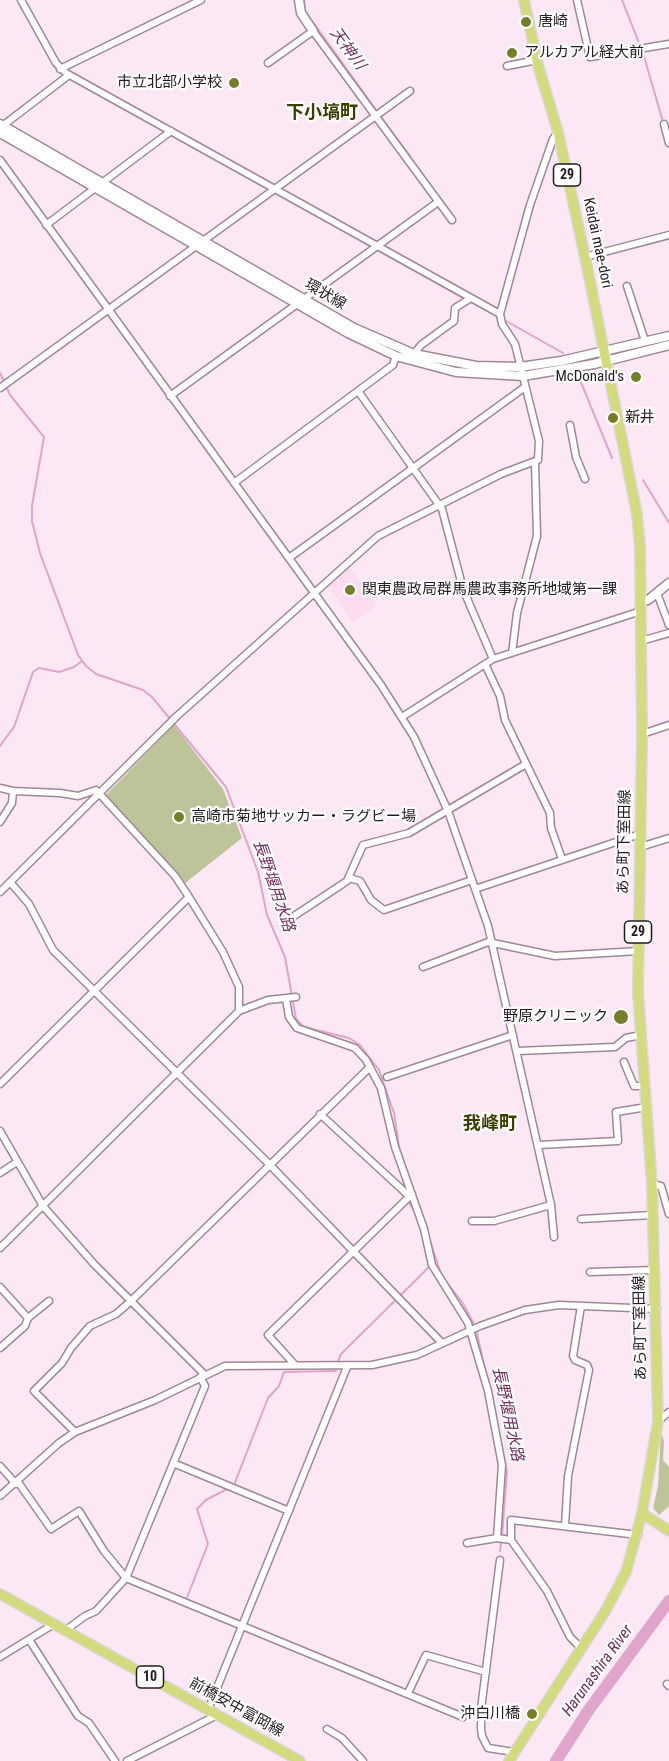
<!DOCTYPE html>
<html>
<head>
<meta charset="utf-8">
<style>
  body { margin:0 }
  canvas { display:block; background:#fce7f4 }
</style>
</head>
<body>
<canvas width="669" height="1761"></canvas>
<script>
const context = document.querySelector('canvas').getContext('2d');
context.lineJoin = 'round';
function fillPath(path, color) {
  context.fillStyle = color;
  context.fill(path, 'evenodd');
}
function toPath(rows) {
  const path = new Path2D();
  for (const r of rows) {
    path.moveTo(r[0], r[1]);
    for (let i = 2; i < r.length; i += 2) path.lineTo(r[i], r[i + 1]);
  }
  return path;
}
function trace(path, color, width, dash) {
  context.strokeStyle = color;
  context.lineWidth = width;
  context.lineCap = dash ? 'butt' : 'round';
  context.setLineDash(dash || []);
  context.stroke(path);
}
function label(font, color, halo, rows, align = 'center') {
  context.font = font + ' "Roboto Condensed","Noto Sans JP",sans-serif';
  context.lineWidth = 4.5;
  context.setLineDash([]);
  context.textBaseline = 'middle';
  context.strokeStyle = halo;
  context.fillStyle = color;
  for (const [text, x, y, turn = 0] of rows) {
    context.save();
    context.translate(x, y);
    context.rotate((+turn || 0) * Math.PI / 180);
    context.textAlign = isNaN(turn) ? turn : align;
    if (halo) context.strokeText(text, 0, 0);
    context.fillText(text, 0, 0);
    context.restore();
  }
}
fillPath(toPath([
  [348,565,376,606,352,622,328,584]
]), '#fddbf0');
fillPath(toPath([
  [174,725,223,789,242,838,184,884,104,797],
  [661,1431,664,1441,663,1460,669,1467,669,1506,659,1515,653,1508,658,1486]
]), '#bec499');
trace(toPath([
  [304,0,305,11,376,110],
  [622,0,643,53,663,122],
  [381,117,410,156],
  [175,137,369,245],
  [379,251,465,299],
  [470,301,489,311],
  [506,321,563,353],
  [0,373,10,395,44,437,32,506,32,521,40,553,78,655,86,666,96,674,143,690,152,697,226,787,258,872,267,915,285,957,296,1019,304,1027,349,1038,360,1045,379,1070,394,1113,399,1147,441,1274],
  [578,375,612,458],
  [643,480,669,523],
  [0,746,14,727,33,672,39,668,59,672,74,667,82,661],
  [408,1201,416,1214],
  [444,1279,462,1302,474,1324],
  [477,1333,507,1472,502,1536],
  [337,1364,341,1354,429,1267,423,1240],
  [234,1485,268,1398,279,1386,284,1372,336,1371],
  [500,1551,501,1542],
  [186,1600,208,1544,197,1509,206,1500,227,1489]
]), '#e0a5cb', 2);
trace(toPath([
  [556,1761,588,1711,669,1601]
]), '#e0a5cb', 12);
const street = toPath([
  [21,0,56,63,66,73,500,314],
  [577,0,590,57,669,44],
  [268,63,313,31,452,220],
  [507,66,537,60],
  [60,69,201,0],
  [664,124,669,143],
  [1,127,69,75],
  [0,160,381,685,414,737,448,811,488,926,551,1205,554,1237],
  [46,225,171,131],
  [585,257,669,235],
  [627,286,645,341],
  [414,354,421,345,454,321,455,308,471,298],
  [0,388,410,91],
  [358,391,442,509,463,589,493,659],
  [170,396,438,202],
  [570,425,576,457,585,479],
  [234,483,393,365,396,356],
  [289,558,525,387],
  [657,593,669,625],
  [641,641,669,633],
  [512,653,517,613,537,536,535,462],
  [485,664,500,696,505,720,550,813,551,828,562,859],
  [402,717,493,659,641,611],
  [642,734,669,725],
  [0,788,13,791,60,793,78,796,96,790,175,876,189,897,223,952,239,987,239,1011],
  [0,822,12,803,13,791],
  [640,847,669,838],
  [349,878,360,881,371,900,384,910,472,880],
  [10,882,29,904,53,950,269,1164,442,1343],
  [475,889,640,834],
  [0,892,177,716,378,536,501,474,538,460,539,441,515,344,502,324,500,314,530,205,553,139,558,132],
  [288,920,347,881,363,845,409,833,526,764],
  [423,967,488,942,555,956,638,951],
  [286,999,289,1017,297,1028,355,1048,366,1060,381,1088,395,1147,424,1229,432,1265,468,1323,488,1391,502,1465,497,1538],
  [517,1051,615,1047,626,1038,641,1035],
  [624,1062,634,1086,645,1086],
  [387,1077,513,1035],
  [0,1084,189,897],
  [320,1114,408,1195],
  [0,1131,43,1206,94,1264,205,1375],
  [538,1145,618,1141,616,1112,647,1107],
  [0,1173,17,1162],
  [652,1184,661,1186,669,1214],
  [581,1219,652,1215],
  [472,1221,494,1221,551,1205],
  [0,1248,239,1011,268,1000,296,997],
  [590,1272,655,1270],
  [0,1287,28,1318,49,1301],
  [0,1348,25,1326,28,1318],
  [295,1365,268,1335,412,1194],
  [658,1421,669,1412],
  [75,1432,34,1391,62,1363,71,1348,90,1326,116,1314,131,1301,370,1067],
  [173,1463,289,1511],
  [0,1466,16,1484],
  [18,1482,51,1529,79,1511,104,1551,126,1578,463,1717],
  [0,1496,59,1443,75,1432,155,1400,225,1366,372,1365,417,1355,480,1326,525,1310,559,1305,657,1309],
  [565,1526,568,1476,589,1370,587,1365,575,1360,573,1356,581,1306],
  [467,1543,497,1538,511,1540],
  [500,1560,481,1709,481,1728,482,1736,488,1748,514,1752],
  [66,1630,85,1616,96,1611,126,1578,205,1386,200,1377],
  [30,1641,78,1716,89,1723,115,1761],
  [581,1648,570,1637,547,1591,511,1540,511,1520,638,1535],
  [0,1657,54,1624],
  [667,1684,669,1686],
  [408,1693,426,1655,486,1672],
  [208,1710,347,1367],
  [327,1729,342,1738,363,1761],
  [127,1761,217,1715]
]);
const secondary = toPath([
  [299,0,301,13,313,31],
  [0,124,354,328,414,354,476,366,520,367,561,361,669,336],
  [0,133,348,333,396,356,456,372,523,376,594,364,669,345],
  [641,602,648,600,669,583]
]);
const primary = toPath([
  [642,1513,669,1531],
  [0,1594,300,1761],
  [509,1761,606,1610,626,1572,642,1513,658,1421,652,1184,638,993,642,734,640,547,637,514,585,257,558,132,538,65,524,0]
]);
trace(street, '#a08797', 9);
trace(secondary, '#a08797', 11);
trace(primary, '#d8d6d7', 12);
trace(street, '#fff', 6);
trace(secondary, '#fff', 8);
trace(primary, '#d4db7d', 9);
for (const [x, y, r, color] of [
  [526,22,6,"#767e29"],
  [512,53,6,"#767e29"],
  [234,83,6,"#767e29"],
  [636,377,6,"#767e29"],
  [613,418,6,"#767e29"],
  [350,590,6,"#767e29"],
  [179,817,6,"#767e29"],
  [621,1017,8,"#767e29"],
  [532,1714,6,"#767e29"]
]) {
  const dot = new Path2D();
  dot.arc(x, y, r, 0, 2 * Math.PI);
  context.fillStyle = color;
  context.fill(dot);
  trace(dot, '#fff', 2);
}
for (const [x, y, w] of [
  [567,175,27],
  [638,932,27],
  [150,1677,27]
]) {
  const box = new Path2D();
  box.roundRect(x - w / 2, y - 11, w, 22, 4.5);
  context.fillStyle = '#fff';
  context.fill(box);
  trace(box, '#241b21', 1.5);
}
label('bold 14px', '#241b21', null, [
  ["29",567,175],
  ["29",638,932],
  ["10",150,1677]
]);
label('15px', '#241b21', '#fff', [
  ["唐崎",538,22],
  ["アルカアル経大前",524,53],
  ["市立北部小学校",222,83,"right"],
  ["McDonald's",624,377,"right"],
  ["新井",625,418],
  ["関東農政局群馬農政事務所地域第一課",362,590],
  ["高崎市菊地サッカー・ラグビー場",191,817],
  ["野原クリニック",608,1017,"right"],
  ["沖白川橋",520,1714,"right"]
], 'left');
label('15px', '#241b21', '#fff', [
  ["Keidai mae-dori",597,243,78],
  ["環状線",325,295,30],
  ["あら町下室田線",625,842,-89],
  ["あら町下室田線",641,1328,-91],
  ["前橋安中富岡線",236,1708,29]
]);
label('italic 16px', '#732f60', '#fff', [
  ["天神川",347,49,54],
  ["長野堰用水路",273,886,71],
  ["長野堰用水路",507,1414,78],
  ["Harunashira River",598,1671,-54]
]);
label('bold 18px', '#393d00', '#fff', [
  ["下小塙町",322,113],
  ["我峰町",490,1124]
]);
</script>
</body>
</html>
